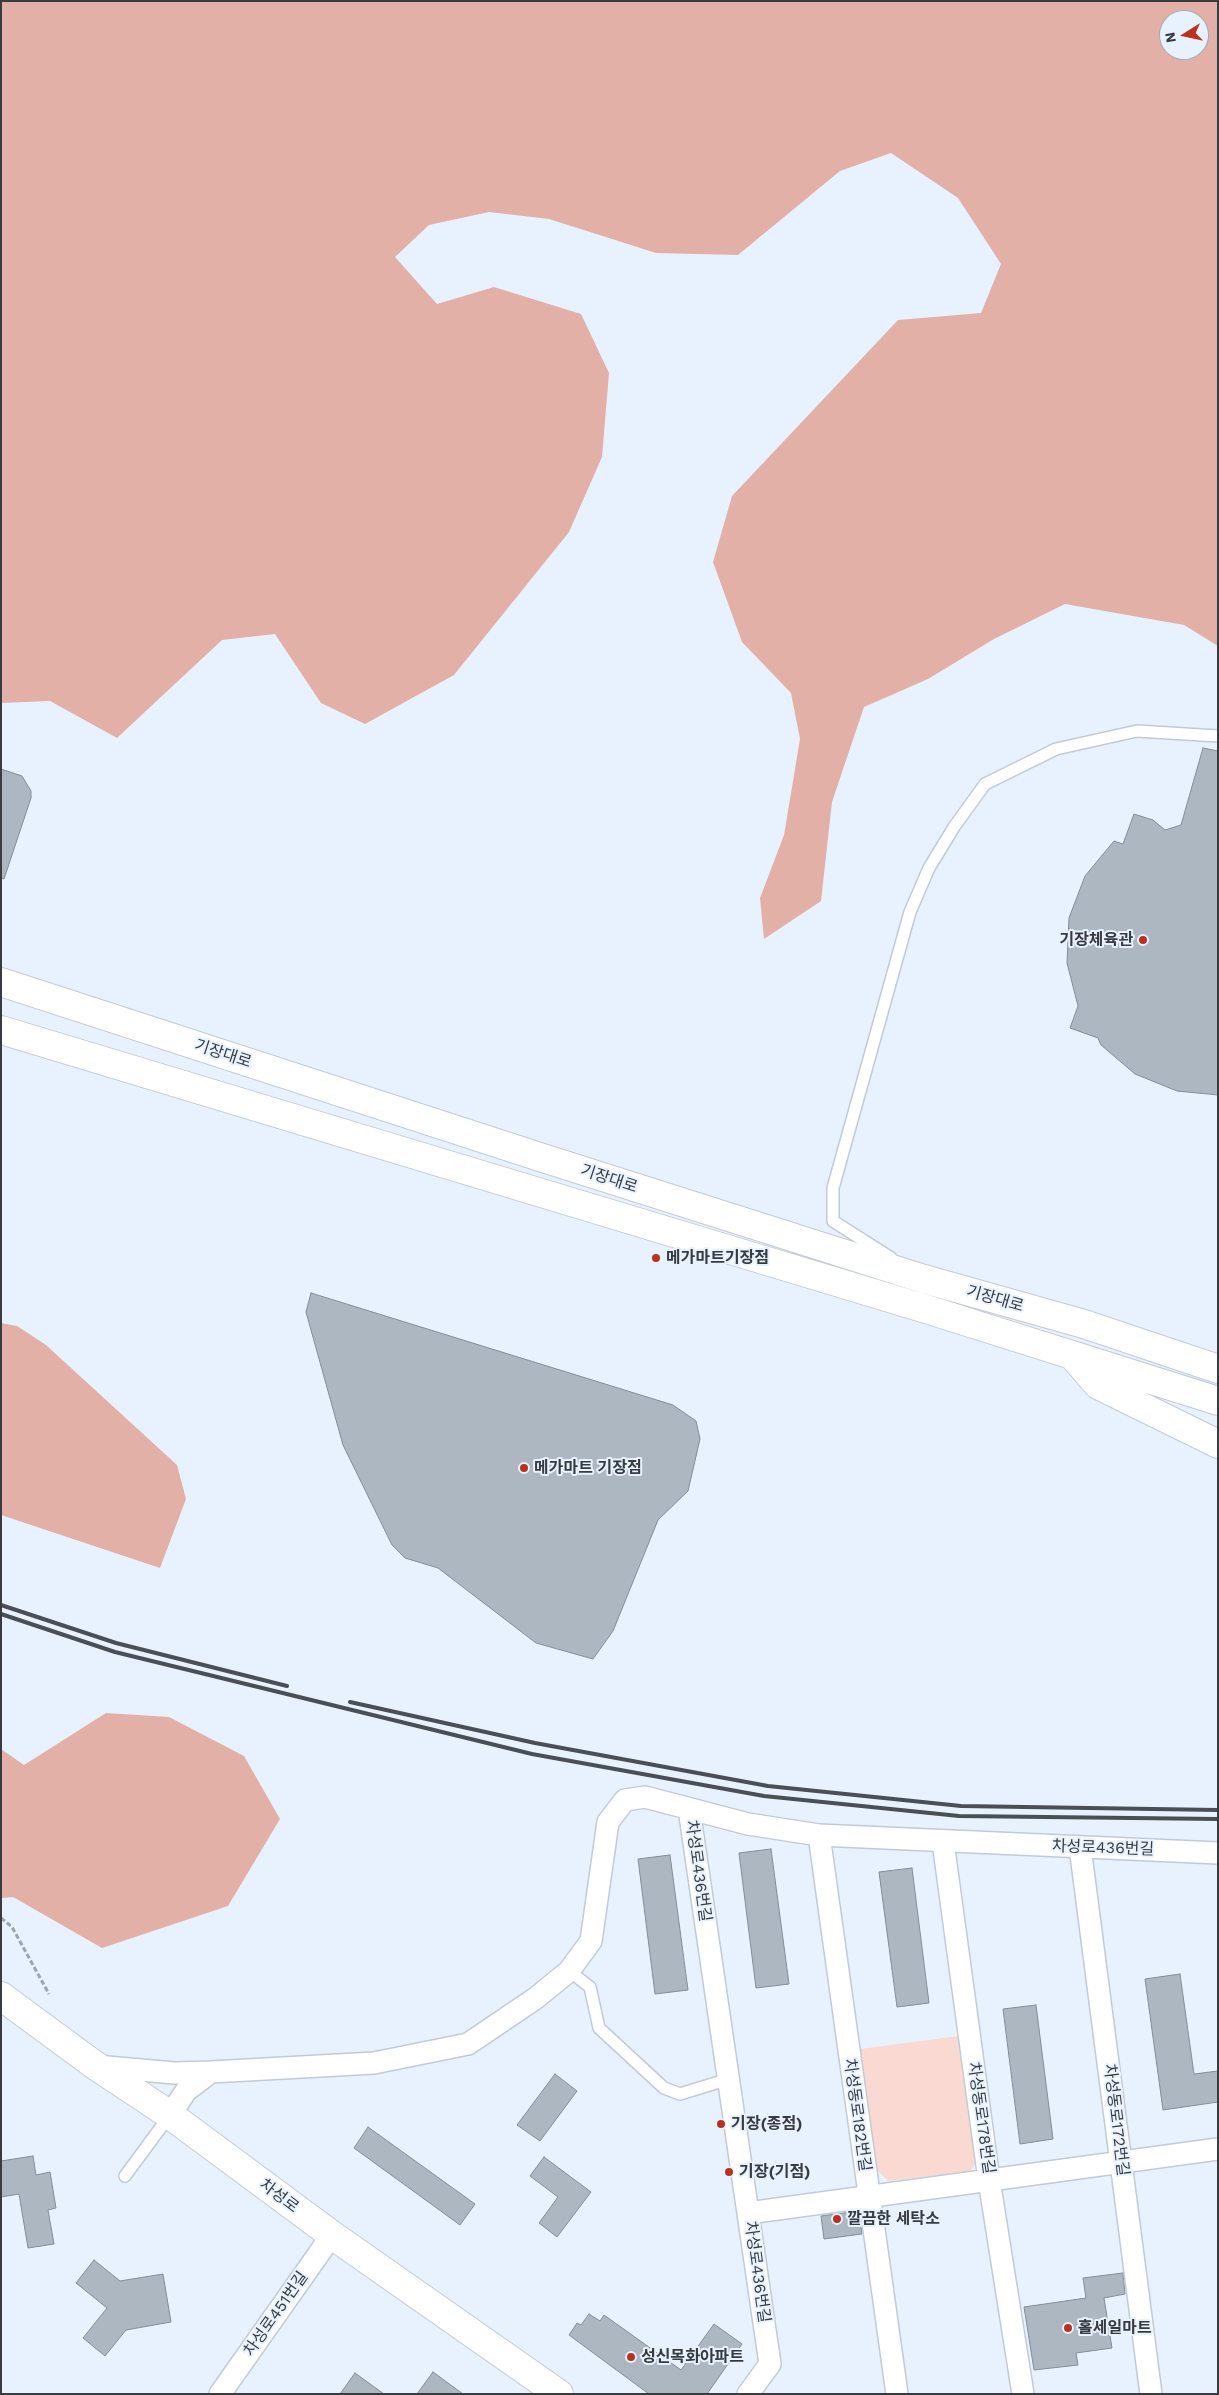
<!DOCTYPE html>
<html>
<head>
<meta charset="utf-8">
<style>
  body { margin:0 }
  #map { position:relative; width:1219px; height:2395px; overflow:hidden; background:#e8f2fe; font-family:"Work Sans",sans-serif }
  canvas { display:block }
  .frame { position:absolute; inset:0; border:2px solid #383c41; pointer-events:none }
  .north { position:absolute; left:1159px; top:10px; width:50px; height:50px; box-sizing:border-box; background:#e8f2fe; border:1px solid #a2a9b2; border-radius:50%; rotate:260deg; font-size:14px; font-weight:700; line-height:20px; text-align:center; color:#383c41 }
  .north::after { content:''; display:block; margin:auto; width:18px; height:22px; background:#bc3020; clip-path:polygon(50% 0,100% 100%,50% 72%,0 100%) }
</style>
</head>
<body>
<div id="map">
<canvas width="1219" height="2395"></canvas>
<div class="frame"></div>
<div class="north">N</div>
</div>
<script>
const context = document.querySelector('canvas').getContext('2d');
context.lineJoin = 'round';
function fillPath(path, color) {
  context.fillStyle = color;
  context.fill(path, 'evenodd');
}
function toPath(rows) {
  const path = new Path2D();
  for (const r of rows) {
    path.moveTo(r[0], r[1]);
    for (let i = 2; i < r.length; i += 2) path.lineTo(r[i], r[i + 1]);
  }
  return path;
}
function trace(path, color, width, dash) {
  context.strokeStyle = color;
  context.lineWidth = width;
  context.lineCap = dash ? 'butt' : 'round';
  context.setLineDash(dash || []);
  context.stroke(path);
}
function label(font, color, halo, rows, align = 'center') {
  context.font = font + ' "Work Sans","Noto Sans KR",sans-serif';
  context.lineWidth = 4;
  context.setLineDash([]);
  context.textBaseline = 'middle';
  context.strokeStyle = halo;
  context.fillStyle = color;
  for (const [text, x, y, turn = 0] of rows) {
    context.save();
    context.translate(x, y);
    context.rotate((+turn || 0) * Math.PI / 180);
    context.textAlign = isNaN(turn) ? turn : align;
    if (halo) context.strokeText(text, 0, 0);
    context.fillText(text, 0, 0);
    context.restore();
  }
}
fillPath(toPath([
  [959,2036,977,2162,970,2171,888,2181,877,2170,860,2049]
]), '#fbd9d3');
fillPath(toPath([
  [1,1,1218,1,1218,646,1184,625,1065,604,994,639,928,679,864,707,832,802,821,901,764,939,760,898,784,835,800,739,791,693,742,642,713,562,732,496,898,320,981,313,1001,264,958,198,891,153,840,171,738,255,656,253,549,219,489,212,429,225,395,257,437,304,494,287,581,314,609,373,602,457,569,532,454,675,365,724,321,703,275,634,222,640,117,738,50,701,1,703],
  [1169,20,1199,20,1199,50,1169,50],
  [1,1323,17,1326,46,1345,177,1465,186,1499,160,1568,1,1515],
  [106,1713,169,1717,244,1756,280,1819,228,1906,102,1948,13,1897,1,1898,1,1749,24,1765]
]), '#e3b0a7');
const building = toPath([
  [1203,748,1218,751,1218,1095,1177,1091,1135,1074,1101,1045,1098,1038,1070,1028,1078,1006,1067,963,1069,918,1085,876,1114,841,1123,844,1134,814,1153,820,1165,830,1181,825,1203,748],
  [1,769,22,776,31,791,31,798,4,879,1,878,1,769],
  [311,1293,673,1405,696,1421,700,1439,688,1491,658,1520,613,1631,593,1659,536,1643,438,1568,405,1558,392,1545,343,1445,306,1312,311,1293],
  [771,1849,789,1984,756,1988,739,1853,771,1849],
  [670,1855,688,1990,655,1994,638,1859,670,1855],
  [912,1868,929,2003,897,2007,879,1872,912,1868],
  [1180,1974,1194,2074,1218,2071,1218,2102,1163,2110,1145,1979,1180,1974],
  [1036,2005,1053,2139,1020,2144,1003,2009,1036,2005],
  [555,2074,577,2091,540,2141,517,2125,555,2074],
  [368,2127,475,2204,460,2225,354,2148,368,2127],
  [33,2156,36,2175,50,2172,56,2208,48,2210,54,2244,28,2248,19,2194,1,2197,1,2161,33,2156],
  [544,2157,591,2192,557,2237,539,2223,558,2197,530,2176,544,2157],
  [859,2211,862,2234,824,2239,821,2216,859,2211],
  [94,2260,120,2281,163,2274,171,2322,126,2330,105,2356,83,2338,107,2308,76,2283,94,2260],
  [1123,2273,1125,2294,1104,2298,1112,2348,1076,2353,1078,2365,1034,2370,1024,2307,1086,2298,1083,2278,1123,2273],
  [589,2314,600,2321,604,2315,681,2370,714,2324,742,2344,707,2394,649,2394,569,2335,577,2323,581,2325,589,2314],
  [433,2372,463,2394,417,2394,433,2372],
  [355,2373,384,2394,340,2394,355,2373]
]);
fillPath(building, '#adb7c2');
trace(building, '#838c97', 1);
const service = toPath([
  [891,1258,833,1221,833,1188,910,912,929,868,954,827,985,784,1056,749,1137,731,1218,736],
  [569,1971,590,1987,599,2028,664,2088,680,2094,729,2079],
  [125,2176,170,2115]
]);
const minor = toPath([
  [689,1809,770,2364,748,2394],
  [819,1835,897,2394],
  [943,1842,989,2180,1023,2394],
  [1080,1847,1151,2394],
  [96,2066,174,2073,211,2072],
  [170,2115,186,2091,211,2072,374,2063,468,2044,536,1998,569,1971,591,1941,608,1822,625,1800,645,1797,748,1824,819,1835,1218,1853],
  [748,2213,1218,2149],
  [220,2394,332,2235]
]);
const secondary = toPath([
  [1,1996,96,2066,170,2115,332,2235,559,2394]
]);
const primary = toPath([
  [1,982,546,1159,924,1279,1084,1324,1218,1369],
  [1,1030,926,1309,1218,1401],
  [1073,1356,1098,1385,1218,1444]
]);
trace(service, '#c1cad6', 14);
trace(minor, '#c1cad6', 24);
trace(secondary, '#c1cad6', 30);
trace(primary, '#c1cad6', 30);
trace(toPath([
  [1,1918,12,1927,49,1994]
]), '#9ca4ad', 3, [5, 2.5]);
trace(service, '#fff', 11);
trace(minor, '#fff', 21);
trace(secondary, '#fff', 28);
trace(primary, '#fff', 28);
trace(toPath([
  [1,1605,116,1643,287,1686],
  [1,1614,115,1652,532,1754,764,1796,959,1816,1218,1819],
  [350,1702,535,1743,768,1786,961,1806,1218,1810]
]), '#4a4f55', 4);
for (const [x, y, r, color] of [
  [1143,940,5,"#bc3020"],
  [656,1258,5,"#bc3020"],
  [524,1468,5,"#bc3020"],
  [721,2124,5,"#bc3020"],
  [729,2172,5,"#bc3020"],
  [837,2219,5,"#bc3020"],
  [1068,2328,5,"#bc3020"],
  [631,2357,5,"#bc3020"]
]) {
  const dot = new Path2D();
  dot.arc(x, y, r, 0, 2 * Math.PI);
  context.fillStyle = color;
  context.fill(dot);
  trace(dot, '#e8f2fe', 2);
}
label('bold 16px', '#383c41', '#e8f2fe', [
  ["기장체육관",1133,940,"right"],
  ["메가마트기장점",666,1258],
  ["메가마트 기장점",534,1468],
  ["기장(종점)",731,2124],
  ["기장(기점)",739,2172],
  ["깔끔한 세탁소",847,2219],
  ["홀세일마트",1078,2328],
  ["성신목화아파트",641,2357]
], 'left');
label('16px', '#383c41', '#e8f2fe', [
  ["기장대로",223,1054,18],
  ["기장대로",609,1179,18],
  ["기장대로",995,1299,16],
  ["차성로436번길",1103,1848,2],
  ["차성로436번길",698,1871,82],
  ["차성동로182번길",857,2115,82],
  ["차성동로178번길",981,2118,82],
  ["차성동로172번길",1116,2120,83],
  ["차성로",279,2196,37],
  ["차성로436번길",757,2272,82],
  ["차성로451번길",276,2314,-55]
]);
</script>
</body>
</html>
